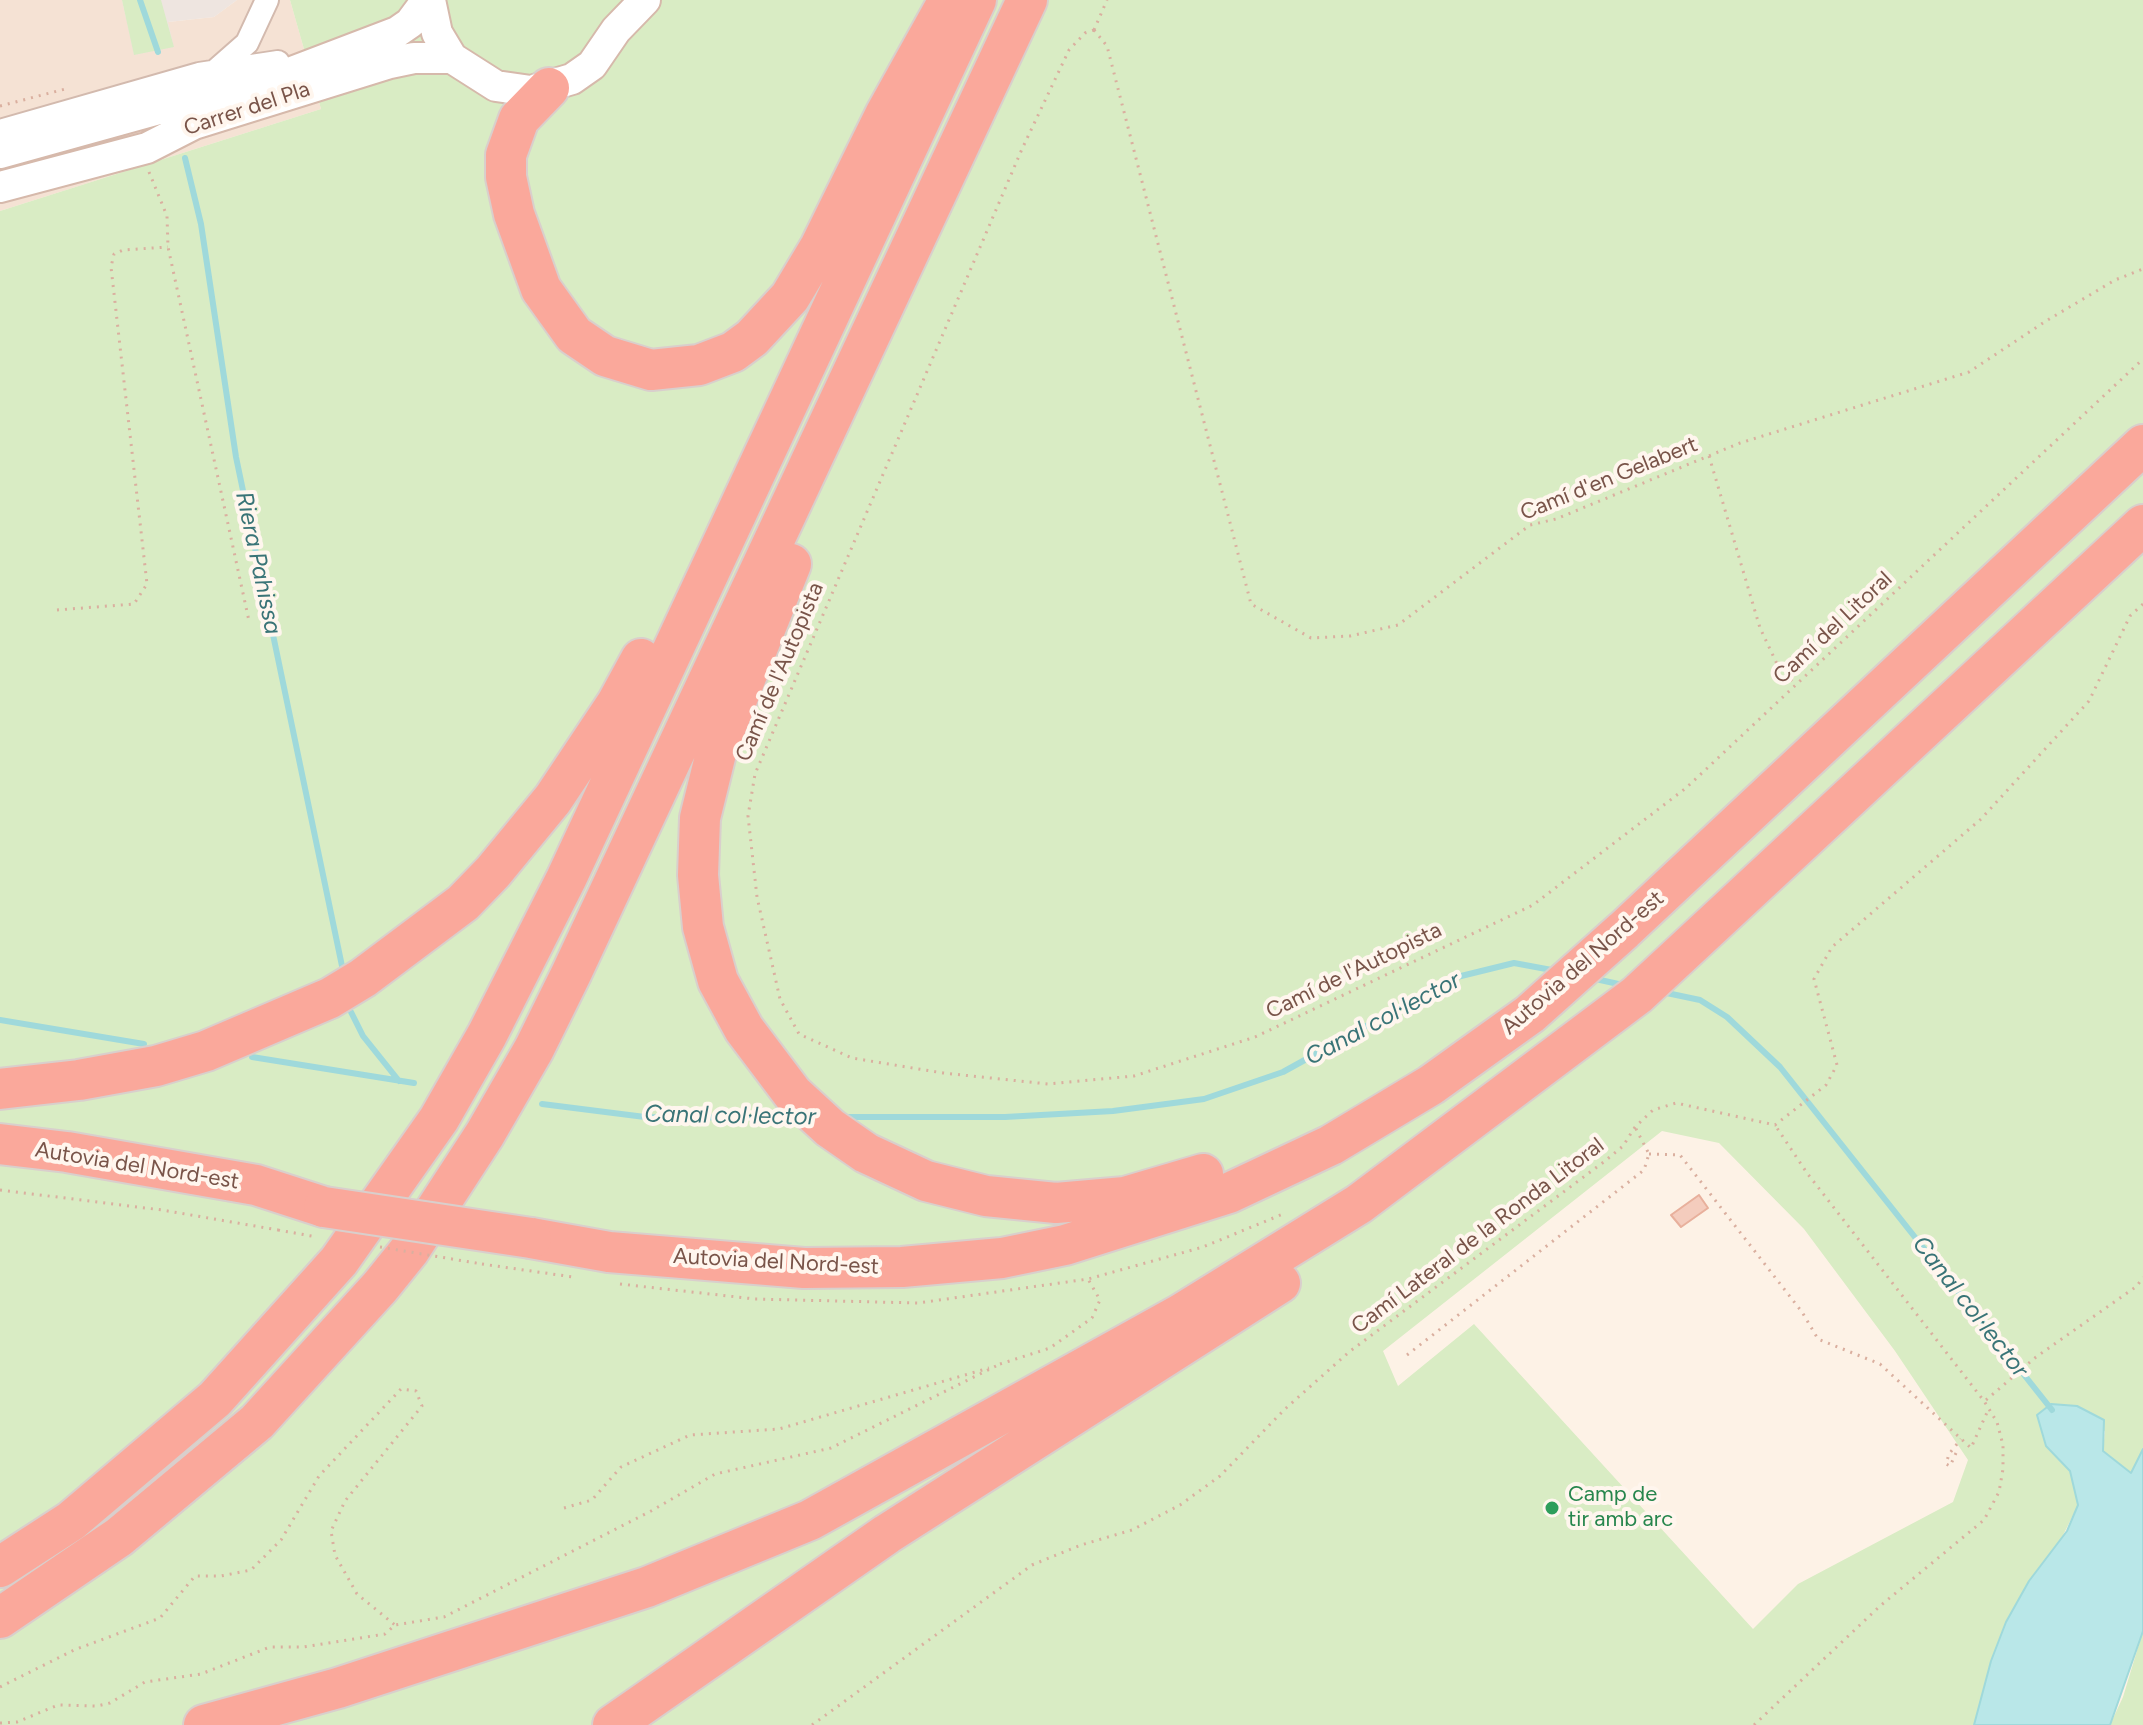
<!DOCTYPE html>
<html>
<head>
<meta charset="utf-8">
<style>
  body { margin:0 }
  canvas { display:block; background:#fdf2e6 }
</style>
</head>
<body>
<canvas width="2143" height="1725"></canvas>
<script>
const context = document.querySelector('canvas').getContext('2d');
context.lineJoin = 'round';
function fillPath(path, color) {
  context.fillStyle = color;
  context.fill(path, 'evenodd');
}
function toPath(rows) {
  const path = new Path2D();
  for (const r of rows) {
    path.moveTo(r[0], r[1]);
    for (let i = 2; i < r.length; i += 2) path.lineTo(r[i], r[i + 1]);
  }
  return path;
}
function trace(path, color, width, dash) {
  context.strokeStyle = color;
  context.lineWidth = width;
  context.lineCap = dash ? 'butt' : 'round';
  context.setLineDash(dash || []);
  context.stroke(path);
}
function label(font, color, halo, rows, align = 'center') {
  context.font = font + ' Figtree,sans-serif';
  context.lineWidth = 8;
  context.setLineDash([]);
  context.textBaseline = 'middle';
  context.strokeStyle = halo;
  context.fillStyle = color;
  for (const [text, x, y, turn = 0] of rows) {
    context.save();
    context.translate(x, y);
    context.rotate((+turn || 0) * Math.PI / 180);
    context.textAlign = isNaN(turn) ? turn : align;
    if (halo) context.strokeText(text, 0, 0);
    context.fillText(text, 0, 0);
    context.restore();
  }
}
fillPath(toPath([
  [0,0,122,0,135,55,168,22,214,17,237,0,290,0,321,109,0,211]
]), '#f5e2d4');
fillPath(toPath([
  [122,0,237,0,214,17,168,22,174,47,134,55]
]), '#eee5e0');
fillPath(toPath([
  [122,0,161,0,174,47,134,55],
  [290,0,2143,0,2143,1449,2132,1473,2103,1451,2105,1431,2046,1446,2070,1471,2078,1505,1982,1699,1974,1725,0,1725,0,211,321,109],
  [1662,1131,1719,1143,1804,1229,1895,1351,1968,1460,1953,1502,1798,1584,1753,1629,1474,1324,1398,1386,1383,1351],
  [2143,1631,2143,1725,2110,1725,2123,1697]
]), '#d9ecc4');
const water = toPath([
  [2051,1404,2077,1406,2104,1420,2103,1451,2131,1473,2143,1449,2143,1631,2110,1725,1974,1725,1991,1661,2006,1622,2029,1581,2067,1531,2078,1505,2070,1471,2046,1446,2037,1415,2051,1404]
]);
fillPath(water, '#b9e7e8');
trace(water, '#9fd9db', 2);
trace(toPath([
  [140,0,158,52],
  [185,158,201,224,236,457,342,966],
  [1591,978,1623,985],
  [1662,992,1700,1000,1727,1017,1780,1067,2052,1410],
  [351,1012,363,1036,399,1081],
  [0,1020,144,1044],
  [252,1057,414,1083],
  [542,1104,645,1117,797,1118],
  [845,1117,1005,1117,1113,1111,1204,1099,1283,1072,1453,978,1514,963,1557,971]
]), '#9fd9db', 6);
const building = toPath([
  [1699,1195,1708,1208,1681,1227,1671,1215,1699,1195]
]);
fillPath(building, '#f4ccbd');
trace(building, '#e8b09c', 2);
const street = toPath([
  [214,72,247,43,267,0],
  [0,131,199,74,278,62]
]);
const secondary = toPath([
  [430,0,437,33,452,58,496,86,531,91,572,79,592,65,616,30,645,0],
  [0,153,292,72,397,32,410,23,427,0],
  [0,187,147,148,194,124,390,63,414,58,452,58]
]);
const highway = toPath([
  [549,88,519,119,506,155,506,177,514,214,541,289,574,335,605,356,651,370,699,365,733,352,752,338,790,297,820,247,885,115,949,0],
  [791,564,717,749,700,818,698,875,703,927,718,981,744,1029,793,1094,830,1128,866,1153,926,1181,986,1196,1056,1203,1125,1197,1203,1174],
  [0,1089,79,1080,156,1066,206,1051,330,998,363,978,463,903,493,872,553,799,617,703,641,659],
  [0,1144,67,1152,256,1185,324,1207],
  [531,1238,609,1252,804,1268,902,1267,1002,1258,1065,1245,1229,1193,1331,1145,1431,1085,1530,1014,1624,930,2143,445],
  [0,1567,71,1521,215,1399,339,1261,439,1119,487,1035,566,879,976,0],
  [0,1618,119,1537,257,1422,380,1287,409,1251,485,1134,534,1049,571,974,1027,0],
  [204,1725,338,1688,647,1587,810,1520,1181,1314,1359,1204,1637,995,2143,525],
  [613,1725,887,1534,1280,1283]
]);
trace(street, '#d3baae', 26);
trace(secondary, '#d6b9ab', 34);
trace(highway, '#d9cfcc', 44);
trace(toPath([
  [1094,30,1085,33,1069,50,1022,149,755,774,748,816,757,897,780,999,799,1034,852,1058,943,1073,1048,1084,1134,1076,1255,1037,1533,905,1686,788,2143,359],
  [1094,30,1107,46,1251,604,1311,638,1350,636,1398,625,1530,525,1556,519,1740,443,1969,372,2046,321,2115,280,2143,269],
  [1094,30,1107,0],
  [0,106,69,88],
  [149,172,167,216,168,247,249,621],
  [1709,456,1760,628,1778,666,1796,685],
  [57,610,134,604,147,584,111,267,114,254,123,250,168,247],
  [1649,1154,1680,1155,1802,1312,1818,1339,1880,1364,1971,1448,1989,1408],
  [0,1190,162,1210,278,1230],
  [482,1264,573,1277],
  [620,1284,755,1299,918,1303,1088,1279,1203,1247,1283,1214],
  [1407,1355,1644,1170,1649,1154,1635,1127],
  [1000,1364,1050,1348,1092,1318,1100,1300,1088,1279],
  [1986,1400,2036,1357,2137,1286,2143,1277],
  [1956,1453,1950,1466,1946,1464,1949,1454,1961,1439],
  [564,1508,592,1500,621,1467,690,1435,779,1429,989,1368],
  [0,1687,74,1650,160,1618,195,1576,221,1576,251,1570,281,1540,319,1476,401,1389,416,1391,422,1406,345,1501,331,1531,335,1555,357,1594,395,1625],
  [0,1723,17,1722,58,1705,97,1706,110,1703,145,1682,201,1674,270,1647,303,1647,385,1634,395,1625,444,1617,651,1511,715,1474,831,1448,1000,1364],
  [812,1725,1032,1565,1081,1545,1132,1530,1180,1505,1220,1476,1285,1409,1349,1352,1605,1161,1623,1146,1635,1127,1653,1110,1676,1103,1775,1125,1826,1085,1837,1065,1814,979,1832,947,1981,819,2089,701,2130,616,2143,604],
  [1754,1725,1880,1606,1984,1520,1999,1492,2003,1469,2003,1445,1997,1422,1984,1401,1807,1173,1775,1125]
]), '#daaf9f', 3, [2, 6]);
trace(street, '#fff', 22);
trace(secondary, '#fff', 30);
trace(highway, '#faa89b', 40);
const highwayBridge = toPath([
  [324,1207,531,1238]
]);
trace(highwayBridge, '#d9cfcc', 44, []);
trace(toPath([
  [278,1230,317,1237],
  [380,1247,482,1264]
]), '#daaf9f', 3, [2, 6]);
trace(highwayBridge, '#faa89b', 40);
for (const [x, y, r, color] of [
  [1552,1508,8,"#2e9e5b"]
]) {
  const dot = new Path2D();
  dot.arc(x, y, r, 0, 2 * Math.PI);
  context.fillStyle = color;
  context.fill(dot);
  trace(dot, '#fff6ee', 3);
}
label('22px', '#795449', '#fff6ee', [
  ["Carrer del Pla",247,109,-18],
  ["Camí d'en Gelabert",1609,479,-22],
  ["Camí del Litoral",1833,628,-43],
  ["Camí de l'Autopista",780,672,-67],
  ["Autovia del Nord-est",1583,963,-41],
  ["Camí de l'Autopista",1354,971,-26],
  ["Autovia del Nord-est",137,1166,9],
  ["Camí Lateral de la Ronda Litoral",1478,1236,-37],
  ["Autovia del Nord-est",776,1262,3]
]);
label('22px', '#27864d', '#fff6ee', [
  ["Camp de",1568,1495],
  ["tir amb arc",1568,1520]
], 'left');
label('italic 24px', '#397477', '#fff6ee', [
  ["Riera Pahissa",258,563,78],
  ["Canal col·lector",1383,1019,-28],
  ["Canal col·lector",730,1116,1],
  ["Canal col·lector",1970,1307,52]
]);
</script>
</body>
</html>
